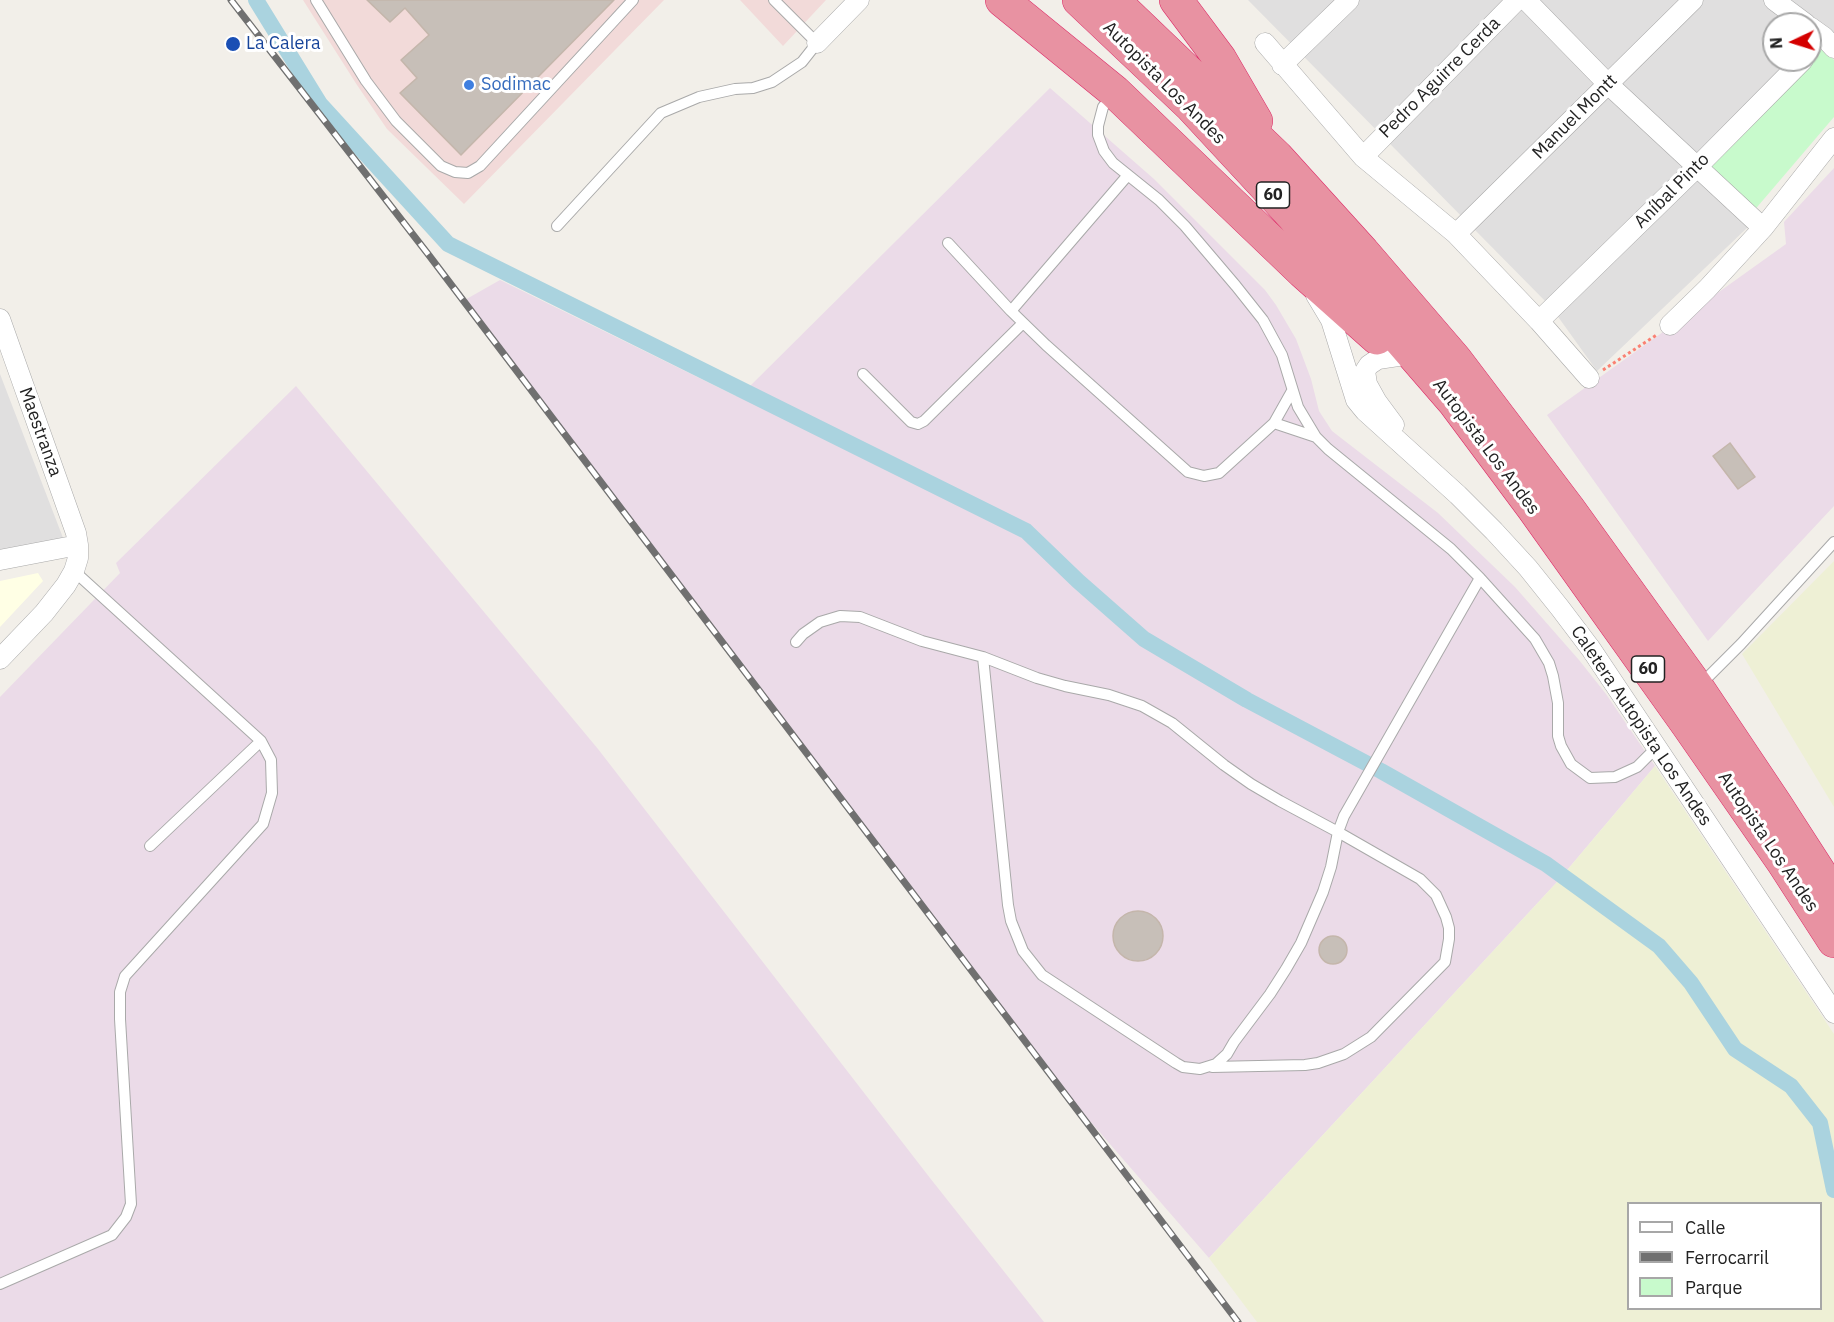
<!DOCTYPE html>
<html>
<head>
<meta charset="utf-8">
<style>
  body { margin:0 }
  #map { position:relative; width:1834px; height:1322px; overflow:hidden; background:#f2efe9; font-family:"IBM Plex Sans",sans-serif }
  canvas { display:block }
  .legend { position:absolute; left:1627px; top:1202px; width:195px; height:108px; box-sizing:border-box; background:#fff; border:2px solid #a7a7a7; margin:0; padding:8px 10px; list-style:none; font-size:18px; color:#222 }
  .legend li { display:flex; align-items:center; gap:12px; height:30px }
  .legend b { width:30px; border:2px solid #a7a7a7 }
  .north { position:absolute; left:1762px; top:12px; width:60px; height:60px; box-sizing:border-box; background:#fff; border:2px solid #a7a7a7; border-radius:50%; rotate:266deg; font-size:16px; font-weight:700; line-height:24px; text-align:center; color:#222 }
  .north::after { content:''; display:block; margin:auto; width:21px; height:27px; background:#d40000; clip-path:polygon(50% 0,100% 100%,50% 72%,0 100%) }
</style>
</head>
<body>
<div id="map">
<canvas width="1834" height="1322"></canvas>
<ul class="legend">
<li><b style="height:8px;background:#fff"></b>Calle</li>
<li><b style="height:8px;background:#707070"></b>Ferrocarril</li>
<li><b style="height:16px;background:#c8facc"></b>Parque</li>
</ul>
<div class="north">N</div>
</div>
<script>
const context = document.querySelector('canvas').getContext('2d');
context.lineJoin = 'round';
function fillPath(path, color) {
  context.fillStyle = color;
  context.fill(path, 'evenodd');
}
function toPath(rows) {
  const path = new Path2D();
  for (const r of rows) {
    if (r.length === 3) {
      path.moveTo(r[0] + r[2], r[1]);
      path.arc(r[0], r[1], r[2], 0, 2 * Math.PI);
      continue;
    }
    path.moveTo(r[0], r[1]);
    for (let i = 2; i < r.length; i += 2) path.lineTo(r[i], r[i + 1]);
  }
  return path;
}
function trace(path, color, width, dash) {
  context.strokeStyle = color;
  context.lineWidth = width;
  context.lineCap = dash ? 'butt' : 'round';
  context.setLineDash(dash || []);
  context.stroke(path);
}
function label(font, color, halo, rows, align = 'center') {
  context.font = font + ' "IBM Plex Sans",sans-serif';
  context.lineWidth = 6;
  context.setLineDash([]);
  context.textBaseline = 'middle';
  context.strokeStyle = halo;
  context.fillStyle = color;
  for (const [text, x, y, turn = 0] of rows) {
    context.save();
    context.translate(x, y);
    context.rotate((+turn || 0) * Math.PI / 180);
    context.textAlign = isNaN(turn) ? turn : align;
    if (halo) context.strokeText(text, 0, 0);
    context.fillText(text, 0, 0);
    context.restore();
  }
}
fillPath(toPath([
  [1248,0,1834,0,1834,40,1810,42,1810,24,1774,24,1774,60,1791,60,1748,227,1597,371,1551,307],
  [0,374,65,543,0,555]
]), '#e0dfdf');
fillPath(toPath([
  [303,0,664,0,464,204,387,129,357,85],
  [740,0,826,0,783,46]
]), '#f2dad9');
fillPath(toPath([
  [1050,88,1154,179,1265,290,1276,305,1296,339,1311,379,1319,411,1332,431,1438,513,1515,587,1579,660,1606,694,1655,766,1557,882,1209,1258,1076,1105,463,301,500,280,736,396,745,391],
  [1834,168,1834,506,1708,641,1547,415,1786,244,1784,222],
  [296,386,598,749,930,1178,1044,1322,0,1322,0,697,120,573,116,563]
]), '#ebdbe8');
fillPath(toPath([
  [38,573,43,581,0,627,0,581]
]), '#ffffe5');
fillPath(toPath([
  [1834,561,1834,807,1742,654],
  [1655,766,1834,1034,1834,1322,1257,1322,1209,1258,1557,882],
  [1628,1204,1820,1204,1820,1308,1628,1308]
]), '#eef0d5');
fillPath(toPath([
  [1823,48,1834,60,1834,117,1752,213,1704,166]
]), '#c8facc');
trace(toPath([
  [256,0,320,104,448,244,1026,531,1078,581,1144,639,1247,700,1381,771,1546,864,1659,946,1691,983,1735,1049,1791,1086,1820,1123,1834,1190]
]), '#aad3df', 16);
const building = toPath([
  [367,0,614,0,461,155,400,93,417,78,401,60,429,35,405,8,390,22,367,0],
  [1730,443,1755,477,1738,489,1713,456,1730,443],
  [1138,936,25],
  [1333,950,14]
]);
fillPath(building, '#c7bfb8');
trace(building, '#c4b6ab', 1.5);
const lane = toPath([
  [316,0,366,81,396,121,441,166,455,172,468,173,480,166,633,0],
  [1113,94,1103,107,1098,126,1098,135,1104,151,1113,163,1159,200,1185,226,1236,286,1263,320,1282,355,1298,407,1316,437,1328,449,1451,549,1480,578,1535,639,1549,663,1553,676,1558,703,1558,736,1561,746,1571,764,1590,778,1615,777,1637,767,1656,748],
  [557,226,661,113,699,97,735,89,753,88,772,82,802,62,817,43,774,0],
  [948,243,1011,311,1046,345,1188,472,1204,476,1219,473,1274,423],
  [1011,311,1128,175],
  [863,374,911,422,918,424,924,421,1023,323],
  [1292,391,1274,423,1316,437],
  [796,642,803,634,820,622,840,616,860,617,922,641,983,657,1037,678,1065,686,1109,695,1142,706,1172,723,1224,765,1251,784,1280,801,1338,832,1420,879,1436,895,1446,917,1449,928,1449,939,1445,962,1371,1037,1344,1054,1318,1063,1305,1065,1212,1067],
  [983,657,1008,905,1011,921,1023,951,1042,975,1176,1063,1183,1067,1200,1069,1216,1064,1227,1054,1234,1042,1270,994,1286,969,1301,943,1323,892,1331,867,1338,832,1344,816,1480,578],
  [1701,684,1741,644,1834,542],
  [150,846,261,741],
  [0,1284,112,1235,126,1217,131,1204,120,1019,120,992,125,976,263,824,272,793,271,760,261,741,74,571]
]);
const street = toPath([
  [1526,0,1608,84,1763,228],
  [1774,0,1806,24],
  [1810,27,1824,37,1834,48],
  [817,43,859,0],
  [1265,43,1363,157,1456,234,1539,321,1589,378],
  [1282,65,1349,0],
  [1363,157,1517,0],
  [1456,234,1693,0],
  [1316,295,1331,320,1356,400,1365,411,1458,495,1494,531,1528,568,1560,608,1591,649,1834,1013],
  [0,319,76,533,78,545,78,558,74,571,66,585,44,613,0,659],
  [1539,321,1697,167,1803,60],
  [1670,325,1707,289,1763,228,1834,138],
  [1394,425,1377,402,1367,384,1365,371,1369,365,1378,359,1398,356],
  [0,560,78,545]
]);
const highway = toPath([
  [1002,0,1115,92,1303,272,1377,338],
  [1079,0,1191,106,1292,215,1454,402,1533,508,1687,724,1783,862,1834,941],
  [1113,0,1277,157,1363,252,1455,359,1568,508,1697,687,1776,805,1834,895],
  [1176,0,1220,59,1256,121]
]);
trace(lane, '#a9a9a9', 12);
trace(street, '#a9a9a9', 21);
trace(highway, '#dc2a67', 34);
trace(toPath([
  [1603,370,1658,334]
]), '#fa8072', 3, [3, 3]);
trace(lane, '#fff', 10);
trace(street, '#fff', 20);
trace(highway, '#e892a2', 33);
const rail = toPath([
  [231,0,428,254,1238,1322]
]);
trace(rail, '#707070', 7);
trace(rail, '#fff', 4.5, [14]);
for (const [x, y, r, color] of [
  [233,44,8,"#1a4fb4"],
  [469,85,6,"#3f7fe0"]
]) {
  const dot = new Path2D();
  dot.arc(x, y, r, 0, 2 * Math.PI);
  context.fillStyle = color;
  context.fill(dot);
  trace(dot, '#fff', 2);
}
for (const [x, y, w] of [
  [1273,195,33],
  [1648,669,33]
]) {
  const box = new Path2D();
  box.roundRect(x - w / 2, y - 13, w, 26, 4.5);
  context.fillStyle = '#fff';
  context.fill(box);
  trace(box, '#222', 1.5);
}
label('bold 16px', '#222', null, [
  ["60",1273,195],
  ["60",1648,669]
]);
label('18px', '#164399', '#fff', [
  ["La Calera",246,44]
], 'left');
label('18px', '#222', '#fff', [
  ["Pedro Aguirre Cerda",1440,78,-45],
  ["Autopista Los Andes",1164,83,45],
  ["Manuel Montt",1575,117,-45],
  ["Aníbal Pinto",1672,191,-45],
  ["Maestranza",40,432,70],
  ["Autopista Los Andes",1486,447,53],
  ["Caletera Autopista Los Andes",1641,726,56],
  ["Autopista Los Andes",1768,842,56]
]);
label('18px', '#366cbe', '#fff', [
  ["Sodimac",481,85]
], 'left');
</script>
</body>
</html>
